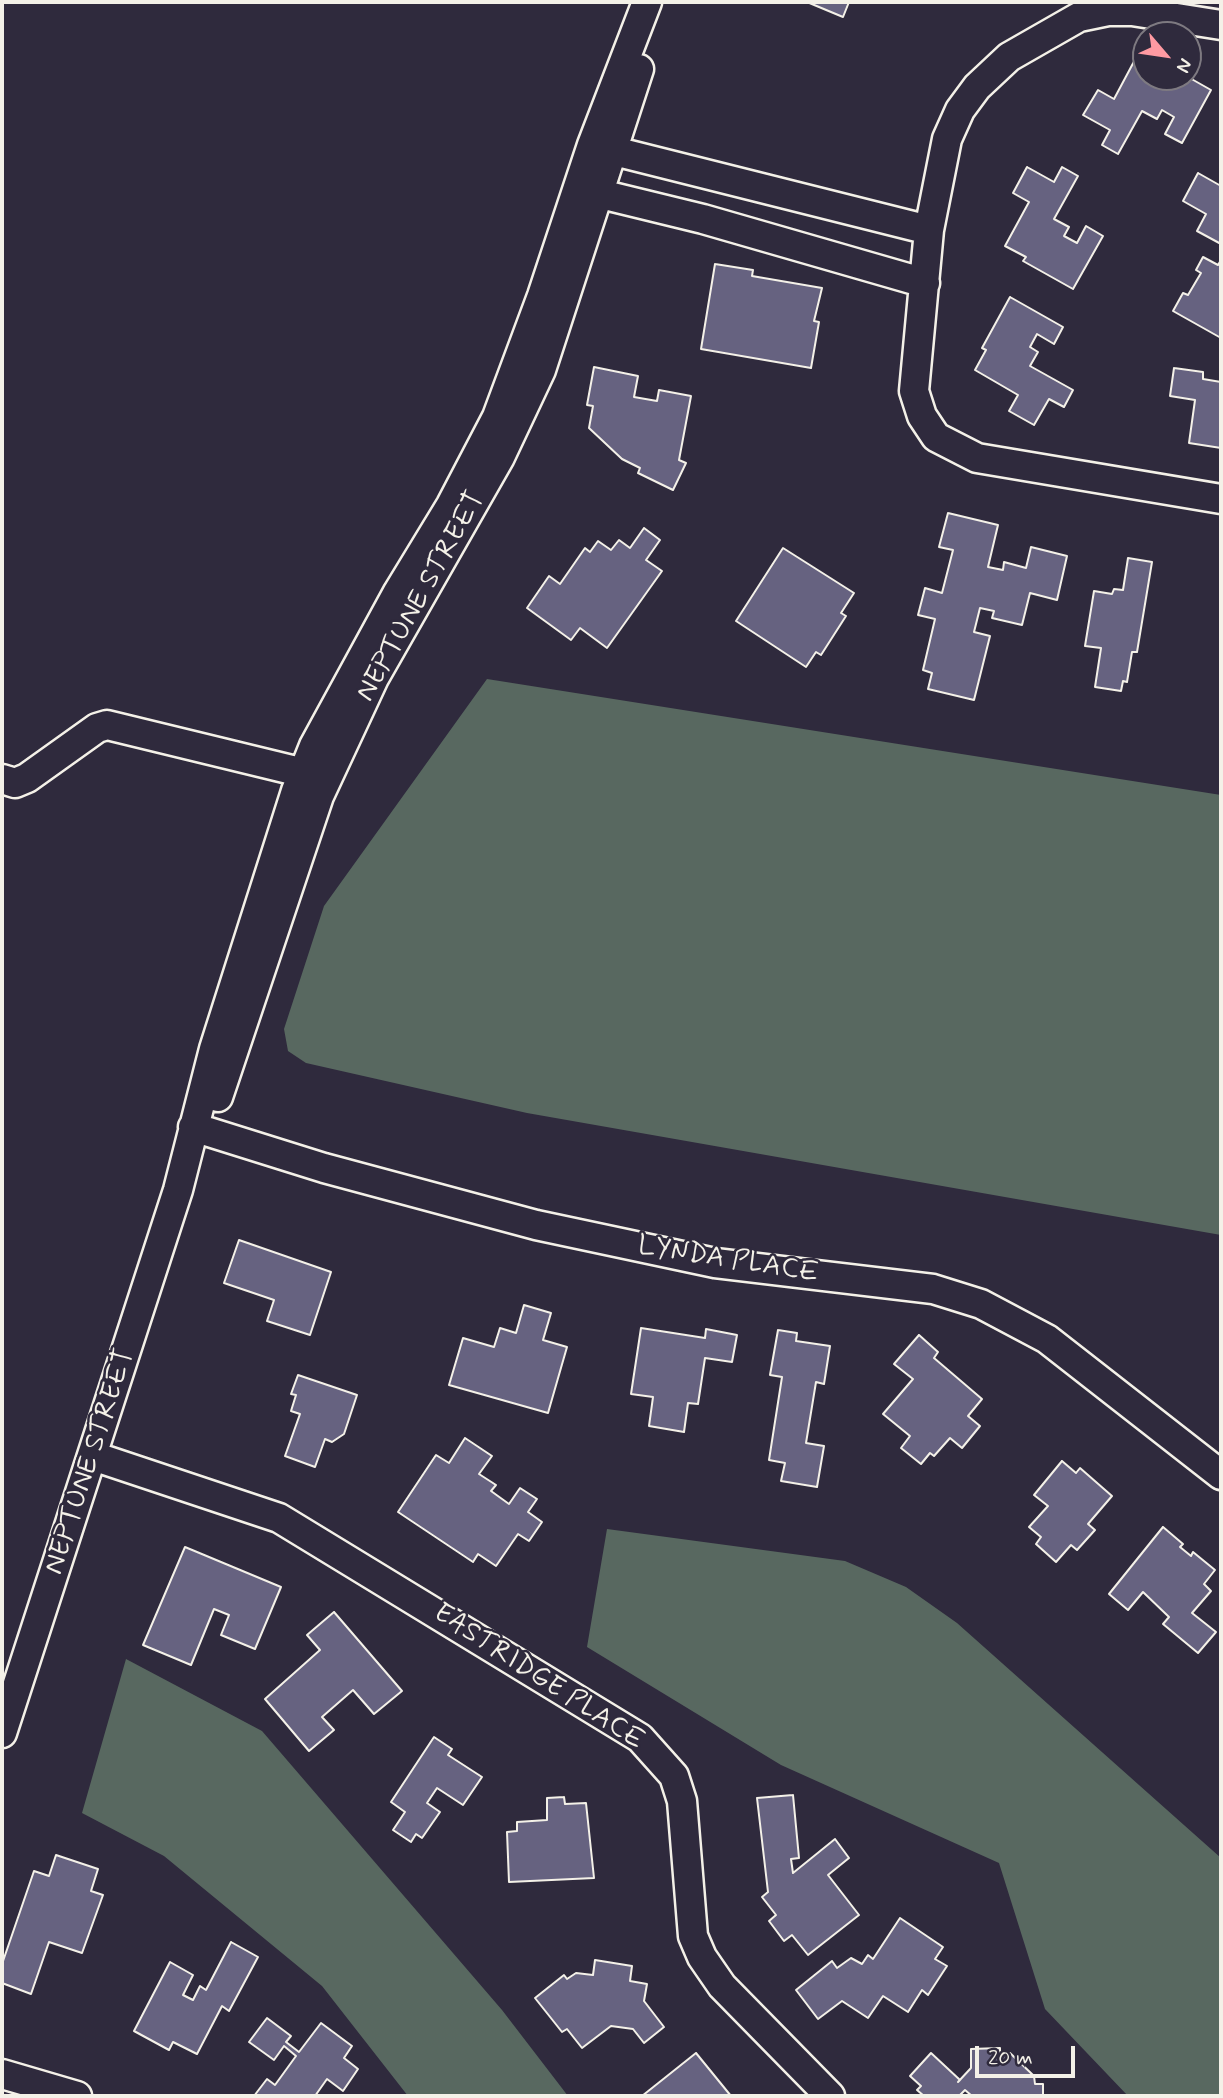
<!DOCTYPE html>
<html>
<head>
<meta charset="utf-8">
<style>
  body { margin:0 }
  #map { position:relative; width:1223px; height:2098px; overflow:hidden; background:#2f2a3d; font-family:Mynerve,sans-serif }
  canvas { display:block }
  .frame { position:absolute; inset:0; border:4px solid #f4f1e8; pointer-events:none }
  .north { position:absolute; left:1132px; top:21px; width:70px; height:70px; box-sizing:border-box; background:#2f2a3d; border:2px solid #7e7a81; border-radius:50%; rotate:119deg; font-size:19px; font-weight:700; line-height:28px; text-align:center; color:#f4f1e8 }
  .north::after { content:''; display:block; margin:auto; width:24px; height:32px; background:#ff9aa2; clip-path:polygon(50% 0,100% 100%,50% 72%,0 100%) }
  .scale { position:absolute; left:975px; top:2046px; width:100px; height:32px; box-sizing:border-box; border:4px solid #f4f1e8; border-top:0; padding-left:9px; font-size:21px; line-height:24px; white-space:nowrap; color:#f4f1e8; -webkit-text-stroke:5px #2f2a3d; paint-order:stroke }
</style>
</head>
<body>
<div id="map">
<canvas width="1223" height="2098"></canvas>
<div class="frame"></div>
<div class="north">N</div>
<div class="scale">20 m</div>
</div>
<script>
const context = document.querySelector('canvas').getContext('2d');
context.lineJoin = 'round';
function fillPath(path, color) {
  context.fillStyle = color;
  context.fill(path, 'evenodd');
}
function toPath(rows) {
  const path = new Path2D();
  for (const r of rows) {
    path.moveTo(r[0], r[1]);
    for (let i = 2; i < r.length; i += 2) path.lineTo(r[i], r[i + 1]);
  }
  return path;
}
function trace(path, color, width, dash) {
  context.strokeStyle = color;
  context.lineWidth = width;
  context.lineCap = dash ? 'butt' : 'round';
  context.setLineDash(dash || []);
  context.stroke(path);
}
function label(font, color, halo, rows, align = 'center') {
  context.font = font + ' Mynerve,sans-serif';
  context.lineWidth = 5;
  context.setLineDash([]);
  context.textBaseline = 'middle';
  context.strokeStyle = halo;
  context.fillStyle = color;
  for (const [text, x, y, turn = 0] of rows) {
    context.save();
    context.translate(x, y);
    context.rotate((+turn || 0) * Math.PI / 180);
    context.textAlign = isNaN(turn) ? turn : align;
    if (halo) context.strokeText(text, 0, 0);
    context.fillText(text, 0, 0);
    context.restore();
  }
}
fillPath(toPath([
  [487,679,1221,795,1221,1235,527,1113,306,1063,288,1051,284,1029,324,906],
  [607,1529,845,1561,906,1587,957,1623,1221,1858,1221,2096,1128,2096,1045,2009,999,1863,781,1765,587,1647],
  [126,1659,262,1731,502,2010,568,2096,408,2096,322,1986,164,1856,82,1813]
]), '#586860');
const building = toPath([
  [807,2,849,2,843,17,807,2],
  [1138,54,1146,59,1146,77,1188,77,1211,90,1182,143,1165,134,1174,117,1162,110,1157,119,1142,111,1118,154,1102,145,1110,130,1083,115,1098,90,1114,99,1138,54],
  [1027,167,1054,182,1062,167,1078,176,1054,219,1069,227,1064,236,1077,243,1086,226,1103,236,1073,289,1023,261,1026,257,1005,246,1029,202,1013,193,1027,167],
  [1198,173,1221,186,1221,244,1197,231,1206,214,1183,201,1198,173],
  [1203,257,1218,265,1221,260,1221,338,1173,311,1183,293,1188,295,1201,273,1196,270,1203,257],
  [715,264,753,270,752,276,822,288,814,321,819,322,811,368,701,349,715,264],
  [1010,297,1063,327,1054,344,1037,334,1030,347,1038,352,1030,366,1073,390,1064,407,1049,399,1034,425,1009,411,1018,395,975,370,986,350,982,348,1010,297],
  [594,367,638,376,634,397,657,401,659,390,691,396,679,460,686,463,673,490,638,473,640,468,622,459,589,428,593,406,587,405,594,367],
  [1174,368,1203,372,1203,379,1221,382,1221,448,1189,443,1195,400,1170,396,1174,368],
  [948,513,998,525,988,567,1003,570,1004,562,1026,568,1031,547,1067,556,1057,600,1030,593,1022,625,992,618,994,611,980,608,974,632,990,636,974,700,928,689,932,673,923,670,935,619,918,615,925,588,942,593,953,550,939,547,948,513],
  [644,528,660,540,646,560,662,571,607,648,580,628,571,640,527,608,549,576,560,584,585,548,590,552,598,541,611,550,619,540,630,548,644,528],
  [783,548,854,593,841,613,846,616,821,655,816,652,806,667,736,621,783,548],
  [1128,558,1152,562,1137,652,1132,652,1127,682,1123,681,1121,691,1095,687,1101,648,1085,646,1094,591,1112,594,1114,589,1123,590,1128,558],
  [239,1240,331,1272,310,1335,267,1321,274,1300,224,1283,239,1240],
  [524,1305,551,1313,543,1340,567,1347,548,1413,449,1385,463,1338,494,1347,500,1328,516,1333,524,1305],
  [641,1328,705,1338,706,1329,737,1335,732,1362,705,1358,698,1404,688,1403,684,1432,649,1426,653,1397,631,1394,641,1328],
  [778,1330,797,1333,796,1341,830,1346,824,1384,816,1382,806,1443,824,1446,817,1487,781,1481,785,1463,769,1460,782,1377,770,1375,778,1330],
  [919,1335,938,1352,934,1358,982,1399,968,1416,980,1426,962,1448,950,1438,934,1456,930,1453,921,1464,901,1448,910,1436,883,1414,913,1379,894,1364,919,1335],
  [298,1375,357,1395,344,1434,332,1442,325,1439,315,1467,285,1456,300,1414,291,1411,296,1395,291,1394,298,1375],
  [465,1438,492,1456,479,1474,496,1485,491,1491,509,1504,520,1488,537,1499,528,1512,542,1522,529,1541,518,1534,496,1566,478,1554,473,1562,398,1512,436,1455,449,1463,465,1438],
  [1062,1461,1076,1473,1080,1468,1112,1496,1088,1524,1095,1530,1077,1550,1071,1545,1056,1562,1036,1544,1041,1537,1029,1527,1048,1506,1034,1495,1062,1461],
  [1163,1527,1183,1544,1180,1547,1191,1556,1193,1552,1215,1570,1204,1584,1211,1591,1192,1613,1216,1632,1198,1653,1163,1624,1169,1617,1143,1592,1128,1610,1109,1594,1163,1527],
  [185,1547,281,1587,255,1649,221,1635,229,1615,214,1609,191,1665,143,1645,185,1547],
  [334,1612,402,1691,374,1714,353,1690,322,1717,334,1730,309,1751,265,1699,320,1650,307,1635,334,1612],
  [434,1737,452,1749,448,1755,482,1777,463,1805,437,1788,427,1803,440,1812,422,1838,416,1834,411,1842,393,1830,405,1812,391,1802,434,1737],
  [793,1795,799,1858,791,1859,793,1873,835,1839,849,1858,828,1875,859,1915,808,1955,792,1935,784,1941,769,1921,776,1915,762,1897,768,1892,757,1798,793,1795],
  [564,1797,565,1804,586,1803,594,1878,509,1882,507,1832,517,1831,517,1822,547,1820,547,1798,564,1797],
  [56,1855,98,1869,91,1891,103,1895,82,1953,49,1942,31,1994,2,1983,2,1964,34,1871,49,1876,56,1855],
  [900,1918,943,1947,935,1959,947,1966,928,1995,922,1990,908,2012,883,1996,868,2018,842,2001,818,2019,796,1990,832,1961,837,1968,851,1958,862,1964,868,1955,873,1959,900,1918],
  [231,1942,258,1957,229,2011,222,2006,197,2054,173,2042,169,2050,134,2031,170,1962,193,1975,183,1995,193,2000,200,1986,206,1990,231,1942],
  [595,1960,632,1966,630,1981,647,1984,644,2001,664,2027,644,2043,633,2029,611,2026,582,2048,567,2029,562,2032,535,1998,564,1975,567,1979,576,1973,593,1975,595,1960],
  [267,2018,291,2036,286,2042,299,2052,321,2023,352,2046,344,2058,358,2069,343,2091,327,2079,315,2096,254,2096,267,2079,275,2085,296,2056,284,2046,274,2060,249,2042,267,2018],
  [1000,2048,1000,2053,1010,2053,1034,2076,1035,2084,1043,2084,1043,2096,972,2096,965,2090,959,2096,924,2096,917,2090,921,2086,910,2076,931,2053,960,2080,958,2082,971,2068,971,2049,1000,2048],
  [696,2053,731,2096,642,2096,696,2053]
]);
fillPath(building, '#666280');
trace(building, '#f4f1e8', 2);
const minor = toPath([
  [1221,25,1132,11,1108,11,1079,17,1009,57,977,87,960,110,947,139,929,230,914,391,922,416,936,437,977,458,1221,499],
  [598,147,929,230],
  [580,189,703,219,925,283],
  [2,779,15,783,27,778,97,728,107,725,321,777],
  [218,1097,319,796,374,678,500,457,541,370,639,69],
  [193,1127,324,1168,536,1225,715,1263,933,1289,981,1304,1047,1339,1221,1475],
  [93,1456,279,1518,640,1738,674,1776,682,1801,693,1936,702,1957,722,1986,830,2096],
  [2,1733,178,1190,214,1049,296,791,314,746,398,592,451,505,497,417,542,296,592,145,647,2],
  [2,2074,77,2096]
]);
trace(minor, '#f4f1e8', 33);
trace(minor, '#2f2a3d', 28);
label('28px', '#f4f1e8', '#2f2a3d', [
  ["NEPTUNE STREET",422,597,-61],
  ["LYNDA PLACE",728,1261,9],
  ["NEPTUNE STREET",91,1462,-72],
  ["EASTRIDGE PLACE",538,1678,33]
]);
</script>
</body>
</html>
